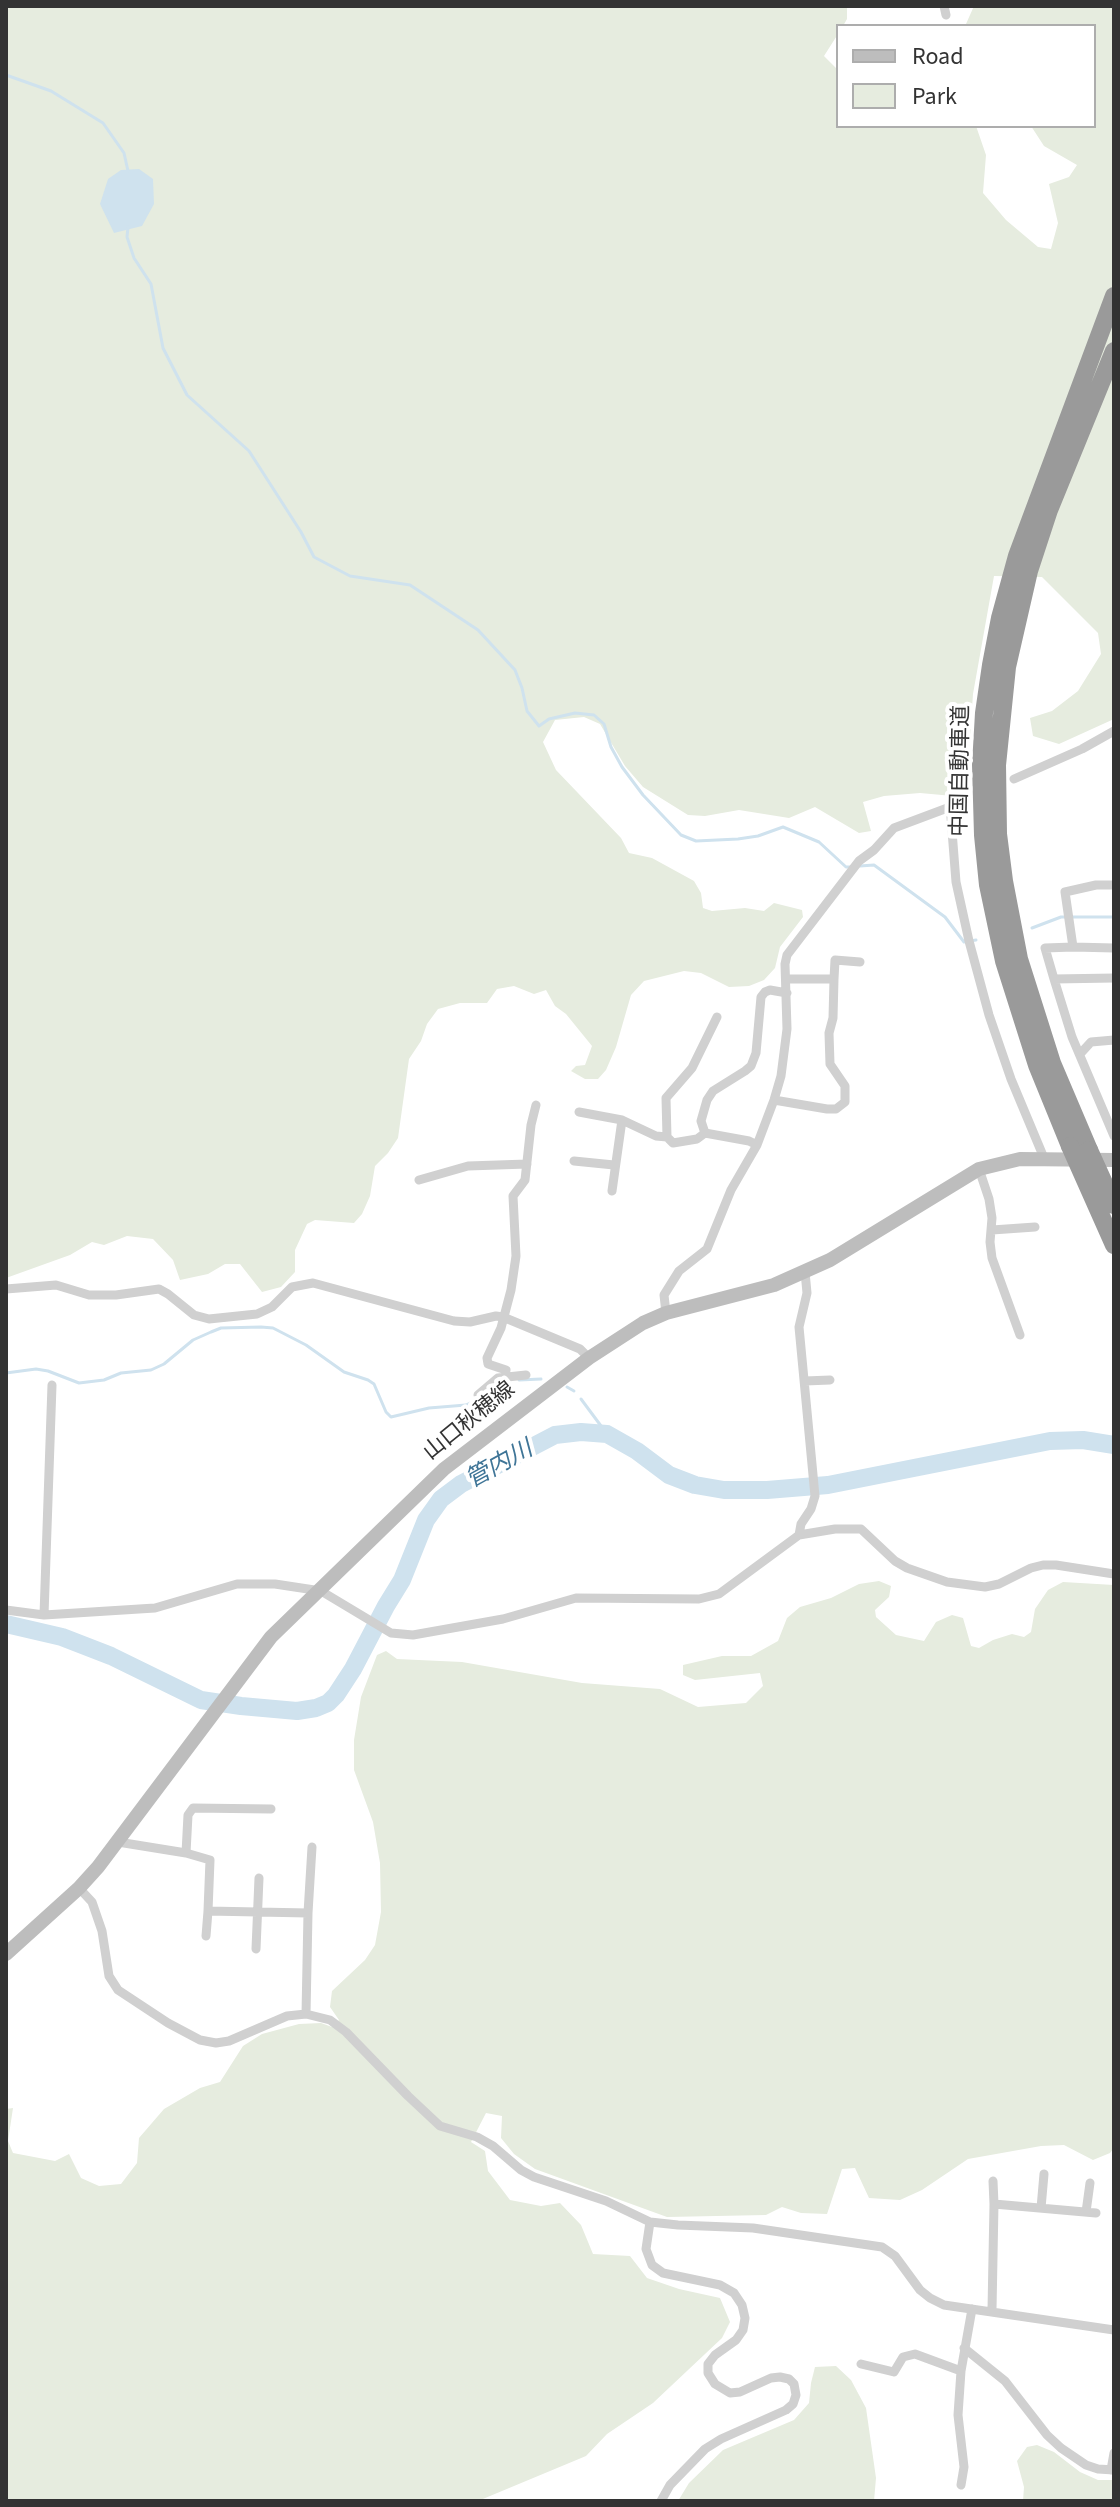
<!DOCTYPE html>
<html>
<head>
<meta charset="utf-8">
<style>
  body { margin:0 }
  #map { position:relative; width:1120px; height:2507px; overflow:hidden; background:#fff; font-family:"Source Sans 3",sans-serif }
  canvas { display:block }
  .frame { position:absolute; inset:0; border:8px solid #333; pointer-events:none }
  .legend { position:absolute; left:836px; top:24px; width:260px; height:104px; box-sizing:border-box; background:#fff; border:2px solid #adadad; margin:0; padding:10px 14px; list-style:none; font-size:24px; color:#333 }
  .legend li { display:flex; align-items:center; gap:16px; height:40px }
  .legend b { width:40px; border:2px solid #adadad }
</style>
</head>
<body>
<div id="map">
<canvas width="1120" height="2507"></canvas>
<div class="frame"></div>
<ul class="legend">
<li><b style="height:10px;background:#bdbdbd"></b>Road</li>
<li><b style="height:22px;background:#e6ecdf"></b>Park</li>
</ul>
</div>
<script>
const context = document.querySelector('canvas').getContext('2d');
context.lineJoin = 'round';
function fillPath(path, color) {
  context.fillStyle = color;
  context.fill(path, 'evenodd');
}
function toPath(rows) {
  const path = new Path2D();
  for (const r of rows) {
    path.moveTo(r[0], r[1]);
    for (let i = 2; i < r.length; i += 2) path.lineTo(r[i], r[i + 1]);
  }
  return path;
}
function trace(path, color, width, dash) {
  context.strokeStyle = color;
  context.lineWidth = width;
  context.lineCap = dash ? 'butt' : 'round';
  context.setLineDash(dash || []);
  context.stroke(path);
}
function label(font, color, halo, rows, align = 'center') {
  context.font = font + ' "Source Sans 3","Noto Sans JP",sans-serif';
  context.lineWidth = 8;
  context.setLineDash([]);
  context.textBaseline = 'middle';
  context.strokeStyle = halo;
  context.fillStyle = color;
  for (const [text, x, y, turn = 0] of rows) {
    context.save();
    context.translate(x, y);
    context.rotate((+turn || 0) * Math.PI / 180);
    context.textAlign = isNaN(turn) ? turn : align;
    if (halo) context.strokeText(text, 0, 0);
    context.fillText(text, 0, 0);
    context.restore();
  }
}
fillPath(toPath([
  [6,6,847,6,847,19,843,26,838,26,838,34,824,56,838,70,838,126,976,126,986,155,983,193,1006,220,1038,247,1051,249,1058,223,1049,184,1069,177,1077,165,1044,146,1031,126,1094,126,1094,26,966,26,966,24,974,6,1114,6,1114,719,1059,744,1033,736,1030,718,1052,711,1078,691,1101,654,1098,633,1042,577,994,576,973,694,967,780,953,796,920,793,884,796,863,802,871,831,859,833,815,807,789,818,739,810,705,816,688,815,643,787,625,766,600,724,584,717,555,720,543,742,556,770,621,838,629,853,652,858,694,881,701,893,703,908,712,911,745,908,764,911,774,903,802,910,803,917,780,947,775,968,764,980,749,986,729,987,701,973,684,971,644,981,631,995,616,1047,606,1070,598,1079,585,1079,571,1071,576,1066,585,1065,592,1046,566,1014,555,1006,546,990,534,994,514,986,497,989,487,1003,460,1003,438,1009,427,1024,421,1041,409,1059,398,1138,388,1153,375,1166,370,1196,362,1214,354,1223,315,1220,307,1224,295,1250,295,1272,281,1287,262,1292,240,1264,225,1264,208,1274,180,1280,173,1260,153,1239,127,1236,104,1245,92,1242,70,1255,6,1278],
  [879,1581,891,1586,889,1597,875,1610,876,1617,896,1635,924,1641,936,1622,952,1615,963,1618,971,1646,979,1648,993,1640,1012,1634,1024,1637,1031,1632,1035,1609,1048,1590,1063,1582,1114,1585,1114,2148,1110,2153,1093,2160,1064,2145,1041,2146,968,2159,922,2190,900,2200,869,2198,855,2168,842,2169,827,2214,801,2213,782,2207,766,2215,667,2217,535,2169,514,2154,501,2138,502,2116,486,2113,471,2142,485,2151,488,2171,510,2200,541,2206,560,2203,581,2225,593,2254,630,2256,647,2278,679,2289,720,2298,730,2322,722,2338,653,2403,607,2434,586,2456,478,2501,6,2501,6,2109,13,2108,8,2141,13,2153,55,2161,69,2154,81,2178,99,2186,121,2184,137,2163,139,2138,164,2109,200,2088,220,2082,243,2046,262,2034,299,2024,321,2023,332,2027,339,2020,330,2007,332,1991,365,1960,375,1945,381,1912,380,1863,373,1822,354,1770,354,1740,361,1697,377,1655,386,1651,397,1659,462,1662,582,1683,660,1689,698,1707,746,1703,763,1686,760,1673,695,1680,683,1675,683,1665,722,1656,751,1656,778,1641,787,1618,800,1607,831,1598,859,1584],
  [836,2366,851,2380,866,2408,876,2478,874,2501,678,2501,689,2483,723,2450,794,2420,809,2403,811,2383,815,2367],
  [1037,2445,1054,2452,1080,2472,1098,2480,1114,2480,1114,2501,1023,2501,1024,2487,1017,2461,1027,2447]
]), '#e6ecdf');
fillPath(toPath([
  [139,169,153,179,154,204,142,226,114,233,100,204,108,179,121,170]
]), '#cfe2ee');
trace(toPath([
  [6,75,51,91,103,123,124,153,128,171],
  [128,227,127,237,134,258,151,284,163,348,187,395,249,451,301,532,314,557,350,576,410,585,478,630,515,670,522,688,527,711,539,726,549,719,575,713,594,715,604,724,611,747,622,767,643,795,681,835,696,841,738,839,758,836,783,827,819,842,846,867,852,867],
  [860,866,874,865,945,917,964,942,976,940],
  [1032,928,1061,917,1114,917],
  [6,1373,36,1369,48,1371,79,1383,104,1380,121,1373,151,1370,164,1364,193,1340,211,1332,221,1328,261,1327,273,1328,306,1345,344,1372,368,1380,374,1384,386,1412,391,1417,429,1408,466,1405,481,1398],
  [519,1380,541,1379],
  [567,1387,574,1391],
  [581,1399,607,1434]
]), '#cfe2ee', 3);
trace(toPath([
  [6,1624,62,1637,111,1656,201,1700,241,1706,297,1711,316,1708,328,1703,336,1695,353,1669,386,1606,402,1580,426,1520,441,1499,461,1484,555,1435,581,1432,607,1434,637,1451,669,1475,695,1485,724,1490,767,1490,828,1485,1050,1441,1083,1440,1114,1445]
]), '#cfe2ee', 18);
trace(toPath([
  [944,6,946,15],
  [1014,779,1082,749,1114,731],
  [950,805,956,882,969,941,989,1015,1011,1079,1044,1158],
  [1114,885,1096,885,1065,892,1073,947,1114,948],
  [1114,978,1054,979,1072,1037,1114,1136],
  [834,979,835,960,860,962],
  [1054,979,1045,948,1073,947],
  [1080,1054,1091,1042,1114,1040],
  [774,1100,827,1109,836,1109,845,1102,845,1086,830,1064,829,1033,833,1018,834,979,786,979],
  [579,1112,622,1120,656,1136,667,1137,673,1143,697,1139,705,1133,749,1141,757,1145],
  [705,1133,701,1121,707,1100,713,1091,745,1071,751,1066,756,1053,761,997,765,992,770,990,787,993],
  [667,1137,666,1098,692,1068,717,1017],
  [574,1161,614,1165],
  [979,1169,989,1199,992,1218,990,1242,992,1258,1020,1335],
  [419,1180,468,1166,527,1164],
  [612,1191,622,1120],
  [992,1230,1035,1227],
  [6,1289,56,1285,89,1295,116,1295,159,1289,168,1294,194,1315,209,1319,257,1314,272,1307,292,1287,313,1283,454,1321,470,1322,496,1316,503,1317,580,1349,589,1358],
  [666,1313,664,1295,679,1271,707,1249,731,1190,757,1145,774,1100,781,1076,787,1029,785,964,787,955,859,861,874,850,894,828,966,801],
  [505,1376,506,1370,488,1364,487,1358,501,1328,511,1290,516,1256,513,1196,525,1180,531,1125,536,1105],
  [805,1381,830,1380],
  [478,1395,498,1378,526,1375],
  [799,1535,801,1524,811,1509,815,1496,799,1327,807,1293,805,1272],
  [6,1610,44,1615,155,1608,237,1584,275,1584,321,1591,391,1633,413,1635,503,1619,576,1598,699,1599,719,1594,799,1535,835,1529,861,1529,895,1561,907,1568,947,1582,985,1587,999,1584,1031,1568,1043,1565,1056,1565,1114,1574],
  [44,1615,52,1385],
  [118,1842,186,1853,210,1860,208,1911,308,1913,306,2014],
  [186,1853,188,1815,193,1808,271,1809],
  [79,1888,92,1902,102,1931,109,1976,118,1990,168,2023,200,2040,216,2043,229,2041,287,2016,306,2014,330,2020,346,2032,408,2096,440,2126,477,2137,493,2146,521,2170,534,2177,606,2201,650,2222,678,2225,753,2228,882,2247,895,2256,920,2290,930,2298,944,2305,1114,2330],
  [308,1913,312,1847],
  [206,1936,208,1911],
  [256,1949,259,1878],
  [993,2181,994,2204],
  [1041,2208,1044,2174],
  [1086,2212,1090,2183],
  [650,2222,646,2249,652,2265,663,2273,720,2285,734,2293,742,2305,745,2318,743,2330,736,2340,715,2355,708,2364,708,2373,715,2384,730,2393,740,2392,771,2378,780,2377,789,2379,794,2384,796,2395,793,2404,786,2410,721,2439,705,2449,670,2485,661,2501],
  [992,2310,994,2204,1096,2213],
  [964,2348,1005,2381,1047,2435,1061,2448,1086,2465,1098,2469,1114,2470],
  [861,2364,894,2372,903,2357,915,2354,961,2371],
  [1111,2470,1114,2453],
  [961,2485,964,2467,958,2415,961,2371,972,2309]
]), '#d0d0d0', 9);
trace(toPath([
  [6,1954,79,1888,98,1867,271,1637,444,1469,589,1358,643,1323,666,1313,774,1285,830,1260,979,1169,1020,1159,1114,1160]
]), '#bdbdbd', 14);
trace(toPath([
  [1070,1146,1037,1065,1004,961,988,885,983,835,981,765,984,713,991,665,1000,618,1017,556,1114,296],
  [1089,1150,1052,1063,1019,959,1004,881,998,834,997,765,1007,667,1029,571,1049,510,1114,351]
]), '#9a9a9a', 18);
trace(toPath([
  [1070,1146,1114,1245],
  [1089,1150,1114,1205]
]), '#9a9a9a', 18);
label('22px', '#333', '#fff', [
  ["中国自動車道",962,771,-89],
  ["山口秋穂線",470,1422,-39]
]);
label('italic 24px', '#3f7597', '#fff', [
  ["管内川",500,1466,-29]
]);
</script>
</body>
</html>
